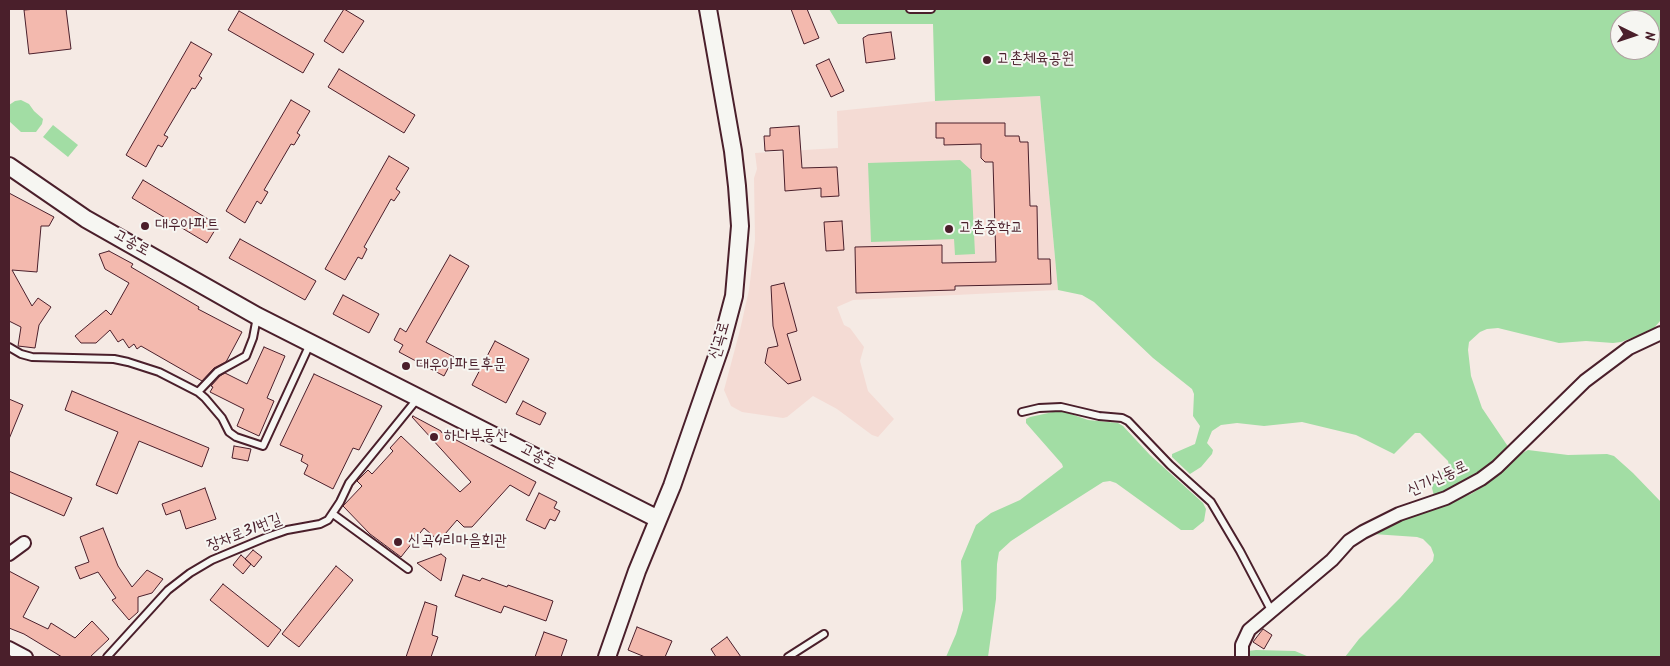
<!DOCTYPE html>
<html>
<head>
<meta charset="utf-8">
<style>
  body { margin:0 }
  #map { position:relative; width:1670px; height:666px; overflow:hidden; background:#f5eae4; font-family:Kalam,sans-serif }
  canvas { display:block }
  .frame { position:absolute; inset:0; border:10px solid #4a1f2b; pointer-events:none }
  .north { position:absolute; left:1610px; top:10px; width:50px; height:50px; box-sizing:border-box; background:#f6f6f2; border:1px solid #b1a0a2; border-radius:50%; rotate:94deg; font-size:14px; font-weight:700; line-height:20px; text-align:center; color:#4a1f2b }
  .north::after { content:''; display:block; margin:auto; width:18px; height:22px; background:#4a1f2b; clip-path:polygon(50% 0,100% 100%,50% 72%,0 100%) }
</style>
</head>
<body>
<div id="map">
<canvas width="1670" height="666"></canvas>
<div class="frame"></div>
<div class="north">N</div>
</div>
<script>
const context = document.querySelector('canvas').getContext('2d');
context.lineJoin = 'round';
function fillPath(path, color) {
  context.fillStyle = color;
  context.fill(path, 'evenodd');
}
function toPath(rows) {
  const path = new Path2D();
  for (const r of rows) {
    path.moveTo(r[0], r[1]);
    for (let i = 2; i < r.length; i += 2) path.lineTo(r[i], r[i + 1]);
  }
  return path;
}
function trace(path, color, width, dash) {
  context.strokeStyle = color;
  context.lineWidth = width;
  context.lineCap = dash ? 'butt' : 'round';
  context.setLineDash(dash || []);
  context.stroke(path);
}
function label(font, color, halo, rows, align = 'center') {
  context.font = font + ' Kalam,"Poor Story",sans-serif';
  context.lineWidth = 4;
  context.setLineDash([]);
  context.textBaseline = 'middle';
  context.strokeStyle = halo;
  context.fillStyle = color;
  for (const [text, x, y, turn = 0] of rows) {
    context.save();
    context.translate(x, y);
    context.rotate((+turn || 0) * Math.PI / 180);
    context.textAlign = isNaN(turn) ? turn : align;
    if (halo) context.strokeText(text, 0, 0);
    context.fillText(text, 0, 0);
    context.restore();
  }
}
fillPath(toPath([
  [1040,96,1058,290,853,300,837,307,844,325,850,328,864,347,860,361,868,391,894,419,878,437,872,435,837,409,813,396,787,417,783,418,742,412,731,406,724,390,740,330,749,290,755,240,754,178,757,169,755,153,838,148,837,111,935,101]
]), '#f4dbd4');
fillPath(toPath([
  [829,9,1661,9,1661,320,1654,328,1645,333,1621,342,1613,343,1586,341,1559,343,1498,328,1487,329,1480,332,1469,342,1468,350,1471,376,1482,408,1509,448,1487,468,1458,487,1434,496,1432,488,1434,482,1449,465,1448,461,1420,433,1415,433,1394,454,1356,435,1302,422,1264,426,1237,423,1221,425,1212,431,1207,443,1213,450,1212,454,1201,467,1190,474,1172,457,1172,454,1195,444,1200,426,1193,416,1194,394,1192,389,1153,358,1094,302,1082,295,1058,290,1040,96,935,101,933,24,838,24],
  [1620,20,1650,20,1650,50,1620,50],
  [21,100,29,104,34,111,43,119,42,124,36,132,21,132,9,121,9,105,15,101],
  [53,125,78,145,68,157,43,137],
  [960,160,971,170,975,254,955,255,954,239,871,242,868,163],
  [1053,412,1065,412,1088,420,1118,423,1123,426,1150,455,1203,503,1206,509,1204,521,1193,530,1181,530,1116,483,1110,481,1103,482,1037,524,1011,541,999,552,997,564,996,599,988,657,946,657,956,634,963,610,961,561,976,525,991,513,1020,500,1063,467,1062,464,1026,423,1026,419,1030,417],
  [1528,450,1568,455,1607,454,1614,456,1633,473,1661,502,1661,657,1345,657,1359,639,1400,598,1433,561,1434,555,1431,547,1423,539,1417,537,1373,534,1406,518,1471,494,1490,482,1519,455],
  [1256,650,1295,651,1309,657,1247,657,1248,651]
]), '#a2dda4');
const building = toPath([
  [37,9,66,9,71,49,29,54,24,10,37,9],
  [344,9,364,21,343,53,324,41,344,9],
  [791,9,807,9,819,38,804,44,791,9],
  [239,11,314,54,303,73,228,30,239,11],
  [891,32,895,59,866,63,863,38,868,35,891,32],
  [191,42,212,54,199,76,202,78,195,89,192,88,164,135,168,137,162,147,158,145,146,167,126,155,191,42],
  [829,59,844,91,831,97,816,65,829,59],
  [339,69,415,115,404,133,328,87,339,69],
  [291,100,310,111,297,133,300,135,294,145,291,144,264,190,268,192,261,204,257,201,245,223,226,211,291,100],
  [936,123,1005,123,1005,136,1019,136,1020,142,1028,142,1030,206,1037,206,1038,259,1050,259,1051,284,955,286,955,290,856,293,855,247,942,245,942,263,996,262,993,162,985,162,981,158,981,144,944,145,944,138,936,138,936,123],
  [799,126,802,168,837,167,839,196,821,197,821,188,785,191,783,150,765,151,764,136,770,136,770,128,799,126],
  [389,156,409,168,396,189,400,192,394,201,391,199,364,247,367,249,362,259,358,257,345,280,325,269,389,156],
  [143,180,218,225,207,243,132,198,143,180],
  [9,193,54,217,49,226,41,226,37,272,12,270,32,306,38,298,51,307,39,325,35,348,18,346,21,327,9,321,9,193],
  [842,221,844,250,826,251,824,222,842,221],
  [240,239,316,281,305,300,229,258,240,239],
  [109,251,133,264,131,267,199,307,198,309,242,332,226,362,214,368,202,381,141,346,137,349,134,344,129,348,123,339,118,342,110,330,96,343,81,343,75,336,106,310,111,315,129,283,105,269,99,254,109,251],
  [450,255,469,266,426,342,454,357,444,376,399,352,403,345,394,340,400,328,406,332,450,255],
  [784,283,797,331,787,334,801,380,788,384,765,363,768,348,778,346,773,326,771,286,784,283],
  [343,295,379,314,369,333,333,314,343,295],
  [495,341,529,359,506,403,472,385,495,341],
  [264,347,285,356,267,398,274,401,259,436,237,426,244,409,210,392,213,387,211,386,220,376,225,373,247,384,264,347],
  [314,374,382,406,359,450,353,448,333,489,304,474,308,465,301,461,303,455,280,445,314,374],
  [72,391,209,448,202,467,139,441,117,494,96,485,118,432,65,410,72,391],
  [9,399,23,405,9,439,9,399],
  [523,401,546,413,540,425,516,414,523,401],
  [413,416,441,431,441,432,536,482,529,496,510,485,472,527,464,527,457,520,439,541,424,528,401,557,370,534,343,506,362,486,357,481,368,470,372,474,393,451,390,448,401,436,460,492,471,482,412,417,413,416],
  [234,446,251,449,248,461,232,458,234,446],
  [9,471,72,498,64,516,9,492,9,471],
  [205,488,216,519,186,529,180,510,166,515,162,504,205,488],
  [539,493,557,502,554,508,560,511,555,521,550,519,545,529,526,520,539,493],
  [103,528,118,566,132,587,147,570,163,579,152,593,138,597,138,612,129,620,112,600,116,598,98,572,80,579,75,567,89,562,80,537,103,528],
  [253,550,262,557,254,567,245,559,253,550],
  [441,554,446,558,441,581,417,563,441,554],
  [241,555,251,564,243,574,233,565,241,555],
  [336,566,353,580,299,647,282,634,336,566],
  [9,571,39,587,23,617,48,629,51,623,75,638,92,621,109,639,90,657,62,657,24,634,9,628,9,571],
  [463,575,480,581,482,578,507,587,508,585,553,601,546,621,504,606,501,613,455,596,463,575],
  [223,584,281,630,268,647,210,600,223,584],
  [425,602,437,606,432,635,438,637,431,657,406,657,425,602],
  [637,627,672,641,665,657,645,657,628,650,637,627],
  [1263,629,1272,635,1264,649,1253,642,1263,629],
  [544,632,567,640,561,657,535,657,544,632],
  [727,637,741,657,716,657,711,649,727,637]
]);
fillPath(building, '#f3b9ae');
trace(building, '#4a1f2b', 1);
const service = toPath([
  [910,9,931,9],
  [9,347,21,354,32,357,114,359,128,362,159,372,198,392,205,398,222,418,229,432,236,437,263,446,310,344],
  [198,392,217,372,246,356,253,338,257,317],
  [1022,412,1039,408,1061,407,1099,416,1122,418,1128,421,1170,465,1211,502,1240,551,1271,610],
  [333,514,408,569],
  [107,657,168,590,190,573,212,560,267,537,287,530,320,524,328,520,340,502,349,483,418,398],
  [788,657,824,634]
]);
const minor = toPath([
  [9,554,24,543],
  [9,648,26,657],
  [1242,657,1242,645,1249,630,1332,560,1349,541,1363,532,1399,514,1446,498,1481,479,1497,467,1585,381,1629,348,1661,333]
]);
const tertiary = toPath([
  [9,166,86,219,257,316,658,519],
  [607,657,637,571,672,486,721,345,734,296,740,226,737,186,733,151,708,9]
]);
trace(service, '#4a1f2b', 10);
trace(minor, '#4a1f2b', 16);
trace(tertiary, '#4a1f2b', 20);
trace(service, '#f6f6f2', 6);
trace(minor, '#f6f6f2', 12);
trace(tertiary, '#f6f6f2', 16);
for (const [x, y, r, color] of [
  [987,60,5,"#4a1f2b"],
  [145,226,5,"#4a1f2b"],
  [949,229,5,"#4a1f2b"],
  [406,366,5,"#4a1f2b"],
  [434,437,5,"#4a1f2b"],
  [398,542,5,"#4a1f2b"]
]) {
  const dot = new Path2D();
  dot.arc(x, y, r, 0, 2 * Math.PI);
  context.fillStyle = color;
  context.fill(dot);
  trace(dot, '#f6f6f2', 2);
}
label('16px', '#4a1f2b', '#f6f6f2', [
  ["고촌체육공원",997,60],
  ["대우아파트",155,226],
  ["고촌중학교",959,229],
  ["대우아파트후문",416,366],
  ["하나부동산",444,437],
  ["신곡4리마을회관",408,542]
], 'left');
label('16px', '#4a1f2b', '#f6f6f2', [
  ["고송로",131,244,29],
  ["신곡로",721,341,-74],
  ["고송로",538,458,27],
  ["신기신동로",1438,480,-24],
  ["장차로31번길",245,534,-21]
]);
</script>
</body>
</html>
